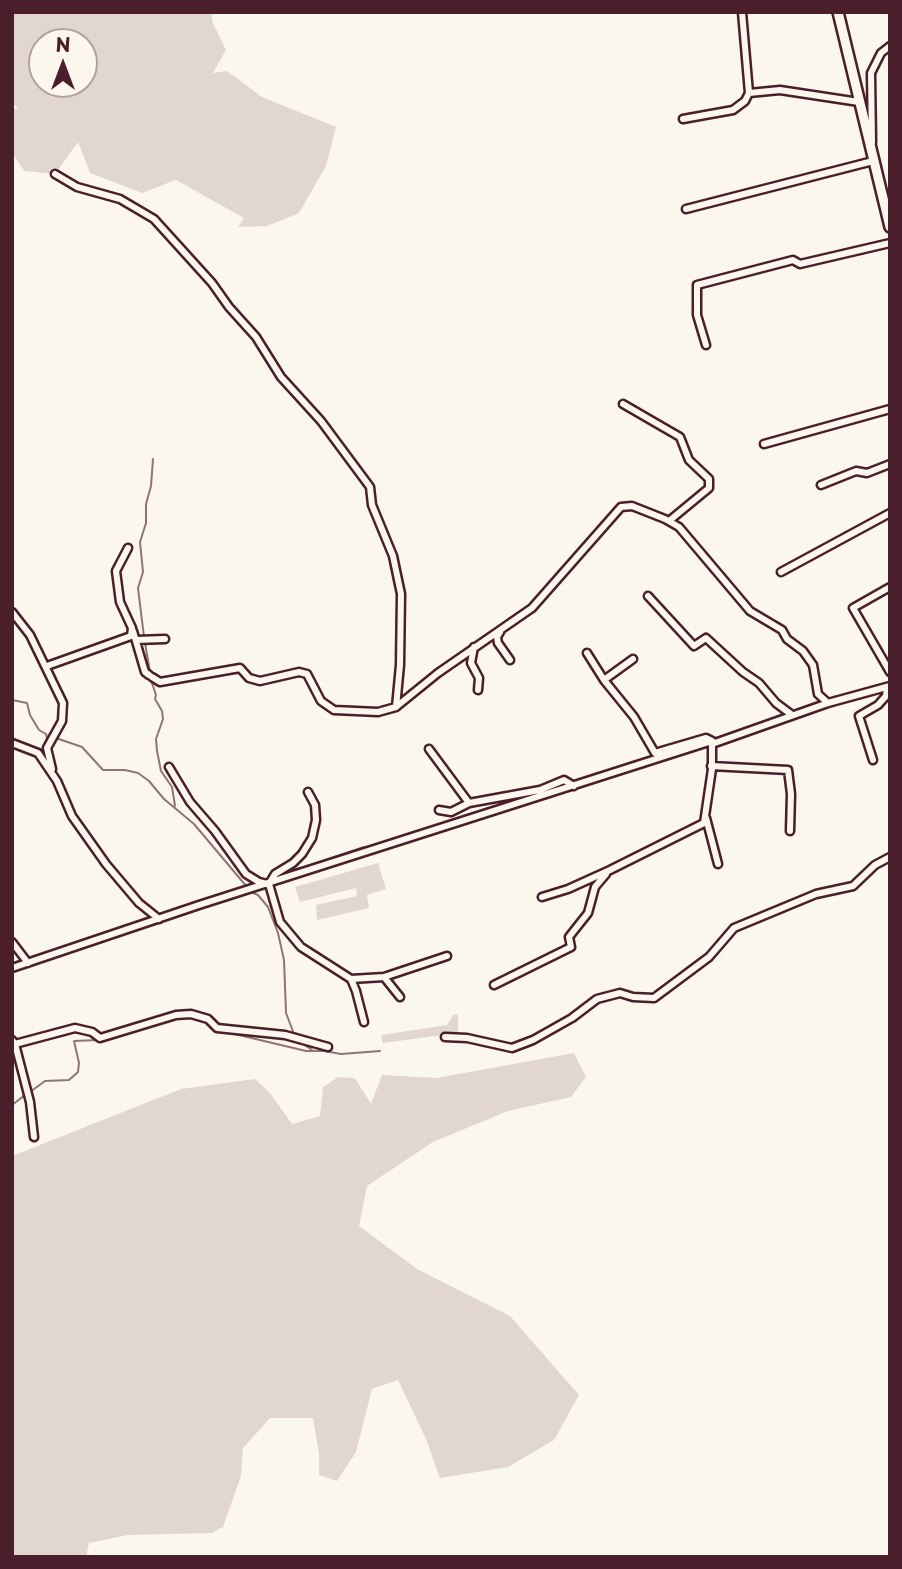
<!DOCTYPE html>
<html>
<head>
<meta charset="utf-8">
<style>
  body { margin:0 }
  #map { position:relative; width:902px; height:1569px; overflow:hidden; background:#fbf7ec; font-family:"Playpen Sans",sans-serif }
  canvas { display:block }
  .frame { position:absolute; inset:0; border:14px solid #4a1f2b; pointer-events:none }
  .north { position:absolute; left:28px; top:28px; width:70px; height:70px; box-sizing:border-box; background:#fbf7ec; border:2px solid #b4a19f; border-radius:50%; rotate:0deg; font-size:19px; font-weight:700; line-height:28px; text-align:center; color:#4a1f2b }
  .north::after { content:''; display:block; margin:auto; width:24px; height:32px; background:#4a1f2b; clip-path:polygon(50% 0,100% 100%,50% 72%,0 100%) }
</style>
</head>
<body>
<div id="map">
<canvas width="902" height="1569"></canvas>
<div class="frame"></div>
<div class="north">N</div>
</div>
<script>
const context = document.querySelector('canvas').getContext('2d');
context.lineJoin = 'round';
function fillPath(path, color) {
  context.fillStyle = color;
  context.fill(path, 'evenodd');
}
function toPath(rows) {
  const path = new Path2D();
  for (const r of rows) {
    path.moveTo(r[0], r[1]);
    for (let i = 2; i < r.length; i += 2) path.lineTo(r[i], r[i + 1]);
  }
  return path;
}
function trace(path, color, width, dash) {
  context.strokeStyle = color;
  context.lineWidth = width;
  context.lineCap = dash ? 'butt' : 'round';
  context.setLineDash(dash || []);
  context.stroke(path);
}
fillPath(toPath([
  [12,12,212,12,212,21,226,50,213,73,227,71,262,97,336,127,326,166,299,213,267,226,238,227,244,218,176,180,142,193,90,173,78,142,55,174,24,171,12,152,12,110,18,108,12,103],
  [42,42,84,42,84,84,42,84],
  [378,863,386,889,367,895,369,908,317,920,316,905,357,896,356,888,300,902,295,887],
  [458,1014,458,1033,383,1043,381,1035,447,1025,453,1015],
  [574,1053,586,1077,571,1097,508,1111,433,1142,367,1186,359,1226,417,1269,510,1316,579,1395,554,1440,508,1467,440,1478,426,1439,398,1380,372,1389,356,1452,337,1481,319,1475,319,1454,313,1418,270,1418,243,1448,241,1476,223,1527,212,1533,128,1535,89,1543,86,1557,12,1557,12,1156,181,1089,255,1079,270,1093,292,1124,320,1116,323,1087,338,1077,355,1078,371,1104,382,1075,436,1078]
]), '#e2d7d0');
trace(toPath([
  [144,637,138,588,143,572,140,542,146,523,146,504,151,486,153,459],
  [145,643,150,672],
  [150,677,156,695,155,699,162,711,163,719,156,739,157,751,161,771,172,787,175,806],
  [12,700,27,703,30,715,39,730,46,734,48,742],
  [56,738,82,747,103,770,125,770,138,773,149,781,164,799,194,824,247,887],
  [275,877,364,847],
  [253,893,258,895,268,907,278,933,284,960,286,1013,294,1034],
  [222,1031,306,1051,323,1051],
  [299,1041,312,1050],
  [324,1051,341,1054,380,1051],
  [30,1092,45,1081,69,1080,78,1072,79,1063,74,1041,98,1040],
  [12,1105,25,1095]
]), '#907477', 2);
const minor = toPath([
  [749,93,780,90,859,102],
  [683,119,733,110,745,101,749,93,742,12],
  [872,142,871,73,881,53,890,46],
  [55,174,77,187,120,199,154,219,212,283,229,307,256,337,281,377,321,421,370,487,372,505,393,556,401,594,400,665,396,707],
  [686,209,873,161],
  [706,345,697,315,697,285,793,260,800,264,890,243],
  [623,404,680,437,689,460,709,479,709,488,669,521],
  [764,444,890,409],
  [821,485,856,471,867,473,890,464],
  [781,572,890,513],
  [890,587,853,608,890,672],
  [648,596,694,646,706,638,743,672,759,683,776,703,792,715],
  [12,612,30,635,63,703,62,721,47,748,52,769],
  [133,631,145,672,149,675],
  [500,632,497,637,498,643,510,660],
  [136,640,165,639],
  [474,647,471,663,479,678,478,690],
  [587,653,604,680,634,717,655,753,706,738,712,741],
  [47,666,131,636,132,628,120,602,116,571,128,548],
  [152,677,160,682,240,668,249,678,260,681,299,672,307,674,321,701,334,710,378,712,396,707,438,673,532,608,621,507,632,506,665,519,679,527,750,611,782,630,787,639,803,651,813,665,818,694,828,703],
  [604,680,633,659],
  [12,743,38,753,57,781,72,816,106,864,139,903,159,919],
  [429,749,469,803],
  [873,760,859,716,878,705,886,696,887,687],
  [711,766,788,770,791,794,790,831],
  [169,767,190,802,215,831,246,874,259,882,267,884],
  [308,792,315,805,316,820,312,838,302,854,293,863,275,874,269,884,280,922,301,947,351,979,356,991,364,1022],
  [439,810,451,812,469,803,540,790,564,780,574,786],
  [706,818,718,864],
  [542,897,568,889,610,870,704,823,712,769,712,744],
  [12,942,28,963],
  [12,968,199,905,712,741,712,744,828,703,890,686],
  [384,977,400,997],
  [351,979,384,977,447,956],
  [494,985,571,947,569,937,588,913,595,887,606,874],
  [445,1037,467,1038,512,1048,533,1040,572,1018,597,999,620,993,633,997,654,998,709,957,734,928,816,894,853,886,875,865,890,857],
  [12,1040,15,1044,30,1102,34,1137],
  [15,1044,75,1028,92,1032,100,1038,176,1015,191,1014,208,1019,217,1028,285,1035,328,1047]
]);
const secondary = toPath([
  [838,12,890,227]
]);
trace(minor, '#4a1f2b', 11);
trace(secondary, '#4a1f2b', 14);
trace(minor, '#fbf7ec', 6);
trace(secondary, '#fbf7ec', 9);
</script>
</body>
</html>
